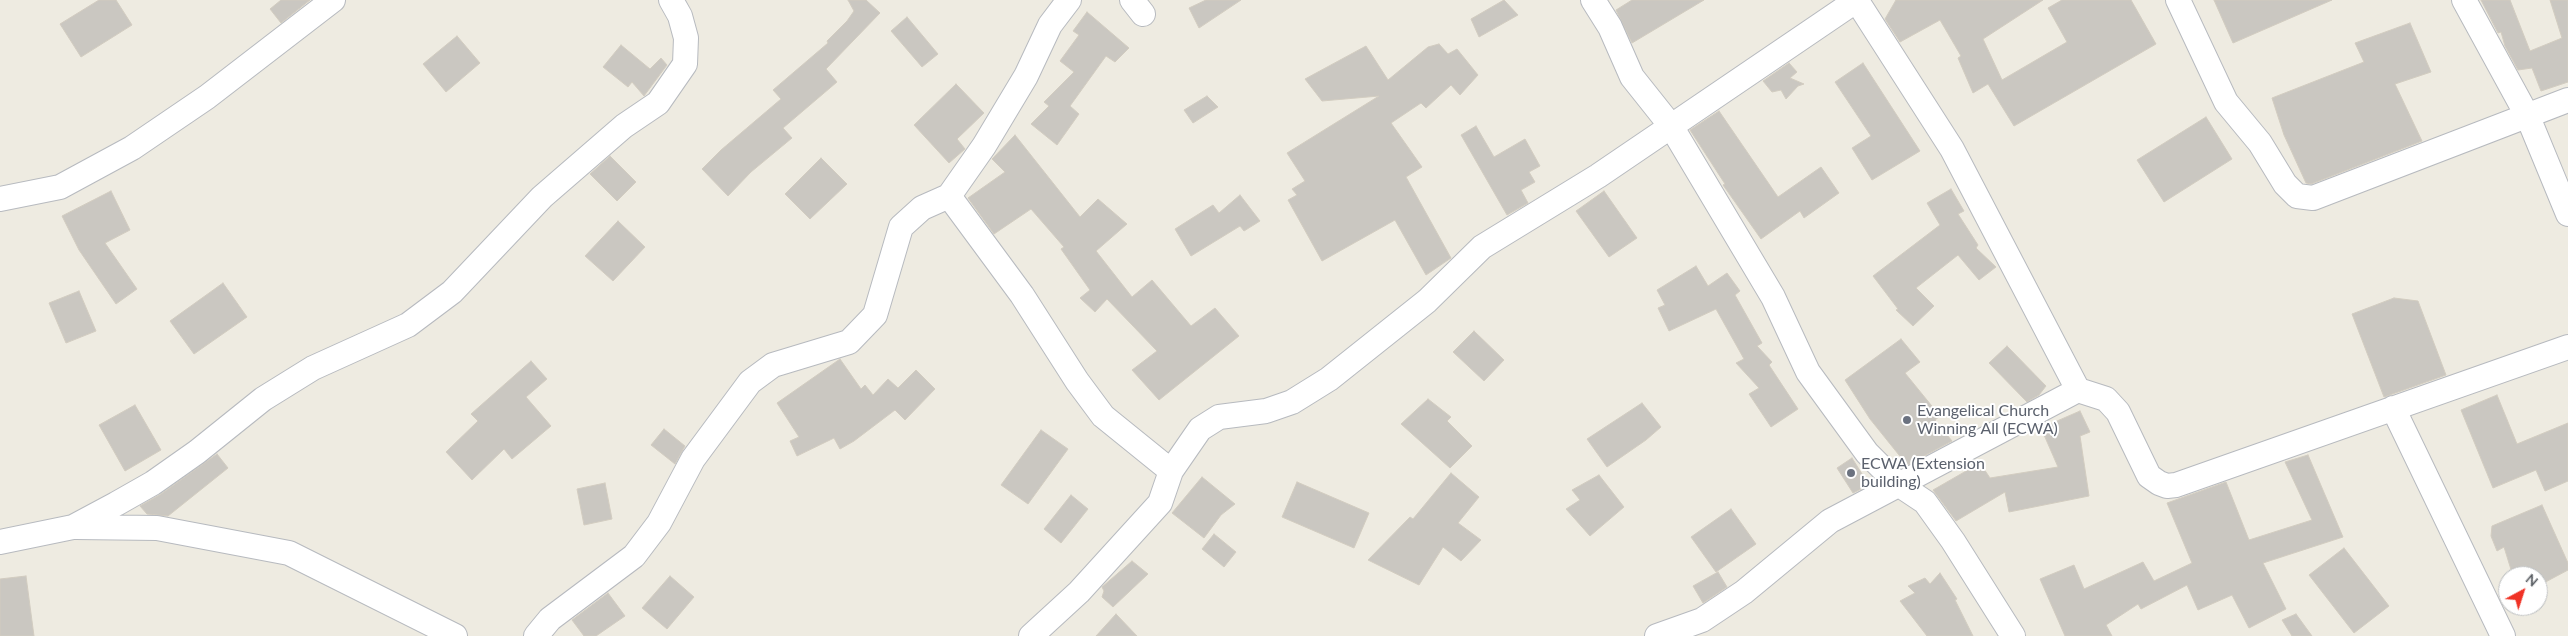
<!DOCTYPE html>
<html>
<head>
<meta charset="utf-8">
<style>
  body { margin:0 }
  #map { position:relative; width:2568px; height:636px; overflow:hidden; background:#eeebe1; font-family:Lato,sans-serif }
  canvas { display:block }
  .north { position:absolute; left:2498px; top:566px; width:50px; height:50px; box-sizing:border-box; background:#fff; border:1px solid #bdbfc1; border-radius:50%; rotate:40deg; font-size:14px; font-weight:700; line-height:20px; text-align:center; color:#5a5e63 }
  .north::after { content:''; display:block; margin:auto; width:18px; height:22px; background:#f03225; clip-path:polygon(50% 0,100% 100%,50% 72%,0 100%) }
</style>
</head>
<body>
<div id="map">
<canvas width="2568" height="636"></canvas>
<div class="north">N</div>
</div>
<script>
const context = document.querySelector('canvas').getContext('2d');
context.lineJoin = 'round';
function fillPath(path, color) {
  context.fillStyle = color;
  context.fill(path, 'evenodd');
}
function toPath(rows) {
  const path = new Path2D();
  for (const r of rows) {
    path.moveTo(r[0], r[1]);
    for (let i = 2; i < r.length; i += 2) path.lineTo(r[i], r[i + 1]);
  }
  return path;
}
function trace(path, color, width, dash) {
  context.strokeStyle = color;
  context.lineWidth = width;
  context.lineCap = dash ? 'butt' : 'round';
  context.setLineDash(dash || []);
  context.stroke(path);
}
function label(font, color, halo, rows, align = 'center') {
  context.font = font + ' Lato,sans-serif';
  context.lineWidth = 4;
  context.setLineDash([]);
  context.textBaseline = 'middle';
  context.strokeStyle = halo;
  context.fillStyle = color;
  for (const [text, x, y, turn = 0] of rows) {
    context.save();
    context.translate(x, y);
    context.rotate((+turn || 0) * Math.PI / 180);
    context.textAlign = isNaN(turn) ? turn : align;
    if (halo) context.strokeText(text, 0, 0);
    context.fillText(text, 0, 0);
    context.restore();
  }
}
const building = toPath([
  [99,0,116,0,132,25,81,57,60,24,99,0],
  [281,0,310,0,281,23,270,9,281,0],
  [848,0,866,0,880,13,826,69,837,82,783,128,792,138,751,172,728,196,702,169,721,150,781,99,773,90,828,43,827,41,847,21,854,11,848,0],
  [1206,0,1241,0,1199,28,1189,8,1206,0],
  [1504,0,1518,15,1479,37,1471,19,1504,0],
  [1632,0,1704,0,1632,43,1616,10,1632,0],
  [1896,0,2043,0,1983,39,2002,80,2067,42,2048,8,2062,0,2131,0,2156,44,2014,126,1988,84,1973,93,1958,58,1961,56,1940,20,1900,42,1885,19,1896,0],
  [2214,0,2332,0,2233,43,2214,0],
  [2481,0,2510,0,2530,51,2562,38,2550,0,2568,0,2568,82,2541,91,2532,68,2518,70,2505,46,2501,32,2498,33,2481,0],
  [1087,12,1129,48,1115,62,1106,56,1070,106,1079,114,1057,145,1031,124,1049,106,1044,102,1074,72,1060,61,1079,35,1073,31,1087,12],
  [907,17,938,54,922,67,891,31,907,17],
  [2410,23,2431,72,2395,84,2422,141,2311,184,2306,183,2284,135,2272,98,2364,62,2355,43,2410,23],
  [457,36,480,63,446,92,423,64,457,36],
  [1439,44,1448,54,1457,49,1478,75,1460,95,1451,85,1426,108,1421,103,1391,123,1422,167,1406,177,1451,258,1426,275,1395,220,1322,261,1288,200,1297,195,1292,189,1305,181,1287,153,1379,96,1322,101,1305,79,1366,46,1388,80,1428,47,1439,44],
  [621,45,650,69,661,58,667,65,644,96,632,82,628,87,603,67,621,45],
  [1789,63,1797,72,1790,78,1804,84,1798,86,1786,99,1781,90,1772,92,1763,81,1789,63],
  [1863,63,1920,151,1872,180,1852,148,1871,136,1835,82,1863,63],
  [956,84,984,113,957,139,965,149,949,163,914,125,956,84],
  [1207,96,1218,107,1193,123,1184,110,1207,96],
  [1719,111,1778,197,1821,167,1839,193,1804,218,1800,211,1761,239,1723,185,1725,184,1690,130,1719,111],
  [2206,117,2232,159,2164,202,2137,160,2206,117],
  [1476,126,1494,157,1525,139,1540,166,1529,172,1535,182,1521,190,1528,203,1507,215,1461,135,1476,126],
  [1015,135,1080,217,1098,199,1127,224,1096,251,1132,297,1152,280,1191,326,1215,308,1239,336,1159,400,1132,370,1157,351,1107,299,1095,312,1080,298,1090,290,1061,249,1064,247,1031,209,994,234,968,198,1005,172,992,159,1015,135],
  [610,156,636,182,617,201,590,174,610,156],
  [821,158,847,184,810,219,785,194,821,158],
  [1951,189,1964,211,1958,214,1978,245,1976,248,1996,267,1979,280,1958,255,1916,288,1934,306,1913,326,1896,310,1898,309,1873,276,1940,225,1927,203,1951,189],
  [111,191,130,230,105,243,137,289,116,304,79,250,62,216,111,191],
  [1604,191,1637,238,1609,257,1576,211,1604,191],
  [1240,195,1260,221,1244,231,1240,226,1191,256,1175,229,1213,205,1219,213,1240,195],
  [618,221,645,247,613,281,585,256,618,221],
  [1696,266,1708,286,1727,273,1740,291,1735,295,1762,343,1757,346,1772,362,1769,365,1798,409,1771,427,1749,394,1759,388,1736,363,1744,359,1716,309,1669,331,1658,308,1665,305,1657,290,1696,266],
  [223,283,247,317,194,354,170,321,223,283],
  [79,291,96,331,66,343,49,303,79,291],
  [2394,298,2418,301,2446,375,2384,397,2352,314,2394,298],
  [1474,331,1504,360,1484,381,1453,352,1474,331],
  [1901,339,1920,362,1905,373,1940,416,1935,420,1952,441,1907,465,1870,419,1845,380,1901,339],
  [2007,346,2046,386,2039,395,2027,402,1989,363,2007,346],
  [840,359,861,389,865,385,873,395,888,379,898,388,916,370,935,389,905,420,895,410,854,441,840,449,834,438,797,456,790,441,799,437,777,403,840,359],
  [531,361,547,379,526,397,551,426,512,459,504,449,472,480,446,452,478,421,471,414,531,361],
  [2497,395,2517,444,2568,423,2568,481,2545,491,2536,470,2493,488,2461,410,2497,395],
  [1428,399,1451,417,1447,421,1472,446,1450,468,1401,424,1428,399],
  [1642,403,1661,427,1646,440,1607,467,1587,439,1642,403],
  [135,405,161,450,125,471,99,425,135,405],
  [2080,411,2090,432,2080,436,2089,496,2009,512,2005,492,1956,521,1933,490,1980,463,1990,478,2058,467,2041,428,2080,411],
  [664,429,685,446,675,464,651,445,664,429],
  [1041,430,1068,449,1028,504,1001,485,1041,430],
  [217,454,228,468,168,516,147,514,140,506,161,494,217,454],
  [2308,455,2343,537,2263,563,2286,609,2249,628,2232,595,2198,610,2187,585,2141,609,2138,604,2106,625,2112,636,2065,636,2040,579,2074,565,2084,589,2143,562,2154,581,2192,563,2167,503,2226,482,2249,540,2312,520,2285,462,2308,455],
  [1852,458,1869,485,1853,493,1837,468,1852,458],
  [1451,473,1479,497,1458,523,1481,540,1461,561,1443,547,1419,585,1368,560,1410,517,1413,519,1451,473],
  [1599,475,1624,507,1590,536,1566,509,1580,500,1572,490,1599,475],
  [1202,477,1235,504,1221,515,1204,538,1172,513,1202,477],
  [1297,482,1369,513,1354,548,1282,517,1297,482],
  [605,483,612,519,584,525,577,489,605,483],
  [1071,495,1088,509,1061,543,1044,529,1071,495],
  [2542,505,2568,563,2568,570,2538,586,2538,576,2513,576,2504,547,2497,551,2491,536,2492,526,2542,505],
  [1731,509,1756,544,1716,572,1691,537,1731,509],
  [1214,534,1236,552,1224,567,1202,549,1214,534],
  [2344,548,2389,606,2354,633,2309,575,2344,548],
  [1132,561,1148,574,1113,607,1102,597,1104,591,1102,587,1132,561],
  [1718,572,1727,587,1703,603,1693,586,1718,572],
  [1940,573,1957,599,1955,600,1973,636,1927,636,1900,601,1915,593,1908,586,1925,578,1930,584,1940,573],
  [26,576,34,636,0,636,0,579,26,576],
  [670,576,694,597,667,629,642,608,670,576],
  [608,593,625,616,596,636,584,636,572,620,608,593],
  [1116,614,1137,636,1096,636,1116,614],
  [2296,614,2312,636,2292,636,2282,620,2296,614]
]);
fillPath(building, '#cac7c1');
trace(building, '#d2ccc0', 1);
const street = toPath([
  [1132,0,1143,14],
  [1593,0,1610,27,1632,77,1671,126,1773,297,1808,372,1867,453,1898,484,1925,502,1953,541,2013,636],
  [2178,0,2226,102,2260,143,2285,184,2297,196,2313,198,2568,100],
  [2464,0,2528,117,2568,214],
  [1857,1,1952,149,2078,390,2106,399,2118,412,2149,476,2159,483,2167,486,2176,485,2568,347],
  [949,196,1022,295,1077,381,1103,416,1171,471],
  [0,199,60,187,132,148,207,97,333,0],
  [2393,408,2503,636],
  [76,527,157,528,289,553,455,636],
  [0,542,73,527,116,504,153,483,197,452,263,399,313,368,408,325,452,292,542,197,624,126,658,103,685,64,686,38,680,16,671,0],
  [536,636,550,619,634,556,659,523,693,459,750,382,773,365,849,342,875,315,901,227,922,208,949,196,984,146,1026,76,1050,25,1069,0],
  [1031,636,1079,592,1160,503,1171,471,1200,429,1219,417,1266,411,1292,402,1329,379,1427,301,1482,247,1598,176,1857,0],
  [1657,636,1702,620,1744,592,1830,521,2078,390]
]);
trace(street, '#b7babf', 26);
trace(street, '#fff', 24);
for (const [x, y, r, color] of [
  [1907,420,5,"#6b7280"],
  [1851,473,5,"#6b7280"]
]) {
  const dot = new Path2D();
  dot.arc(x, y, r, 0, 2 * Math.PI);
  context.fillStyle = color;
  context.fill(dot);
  trace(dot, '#fff', 2);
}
label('16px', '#5b616d', '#fff', [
  ["Evangelical Church",1917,411],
  ["Winning All (ECWA)",1917,429],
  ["ECWA (Extension",1861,464],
  ["building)",1861,482]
], 'left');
</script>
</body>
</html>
